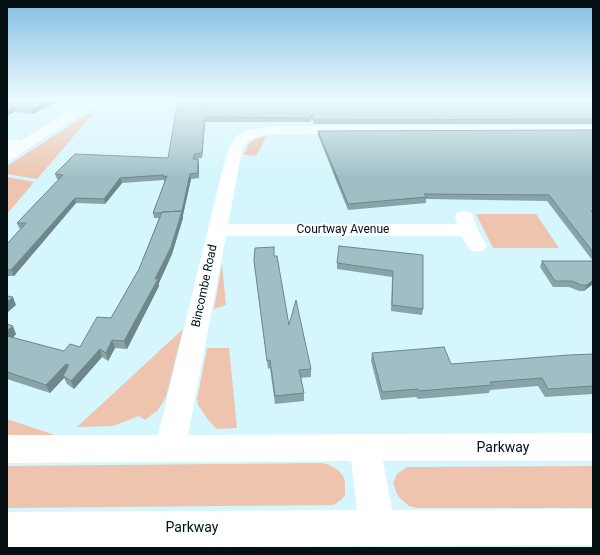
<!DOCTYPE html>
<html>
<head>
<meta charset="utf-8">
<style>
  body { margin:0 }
  #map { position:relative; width:600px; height:555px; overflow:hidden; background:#d4f6fc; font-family:Roboto,sans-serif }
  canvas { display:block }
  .frame { position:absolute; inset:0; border:8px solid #051012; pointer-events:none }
</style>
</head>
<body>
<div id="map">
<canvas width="600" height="555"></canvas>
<div class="frame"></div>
</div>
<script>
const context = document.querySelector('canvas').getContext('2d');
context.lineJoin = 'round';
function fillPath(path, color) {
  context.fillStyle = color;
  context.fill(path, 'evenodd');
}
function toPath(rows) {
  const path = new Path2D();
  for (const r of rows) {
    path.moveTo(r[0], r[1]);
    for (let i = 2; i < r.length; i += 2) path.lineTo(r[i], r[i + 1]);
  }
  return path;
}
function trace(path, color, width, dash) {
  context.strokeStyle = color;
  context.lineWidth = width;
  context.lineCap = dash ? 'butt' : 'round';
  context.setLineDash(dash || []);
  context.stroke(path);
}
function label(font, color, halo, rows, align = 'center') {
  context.font = font + ' Roboto,sans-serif';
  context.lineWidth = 3;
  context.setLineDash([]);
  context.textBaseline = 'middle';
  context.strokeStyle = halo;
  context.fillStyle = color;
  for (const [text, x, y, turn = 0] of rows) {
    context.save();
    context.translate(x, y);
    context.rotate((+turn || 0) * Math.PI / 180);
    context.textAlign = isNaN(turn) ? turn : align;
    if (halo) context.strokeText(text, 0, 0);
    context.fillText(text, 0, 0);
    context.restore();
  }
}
fillPath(toPath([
  [89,113,93,114,37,179,7,174,7,166],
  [267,136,256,156,244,155,248,145,253,140],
  [7,177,34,182,7,214],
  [476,214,536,214,559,248,493,248],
  [222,264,226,305,214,309],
  [183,329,166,397,158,410,145,420,139,416,113,426,77,427],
  [207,348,229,348,237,428,217,429,209,421,198,405,197,399],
  [7,419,55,435,7,435],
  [321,463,327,464,338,470,343,476,345,482,345,495,342,499,334,505,7,508,7,467,9,466],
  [593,466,593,508,416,508,409,506,399,497,396,492,393,483,397,474,407,467]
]), '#efc4af');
fillPath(toPath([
  [593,125,593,133,276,134,257,137,247,142,243,148,238,171,228,224,457,224,455,217,457,213,464,211,471,213,473,217,478,230,487,246,484,250,477,252,470,250,461,236,226,236,188,435,593,433,593,461,383,461,392,510,593,509,593,545,7,548,7,512,357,510,351,461,7,463,7,435,158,435,222,171,229,148,236,136,249,130,276,126,593,125],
  [7,139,29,142,31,145,29,148,24,149,7,147,7,139]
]), '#fff');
fillPath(toPath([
  [87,100,102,100,12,159,7,161,7,149,87,100]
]), '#fff');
fillPath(toPath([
  [7,100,61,100,33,114,15,112],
  [593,100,593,124,314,124,312,119,310,122,205,122,202,158,195,159,198,159,199,178,191,179,183,215,183,218,172,254,159,283,159,286,127,349,115,348,108,361,102,357,74,389,67,384,64,378,50,393,7,379,7,324,16,334,13,338,64,351,80,347,111,318,139,269,159,218,154,218,153,213,165,182,164,182,164,180,122,183,105,204,76,203,14,276,7,276,7,244,21,228,19,228,17,223,59,180,57,179,55,174,168,158,206,106],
  [593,130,593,284,584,291,579,291,569,287,553,287,540,267,542,261,593,261,547,201,426,199,426,203,348,210,318,135,318,131],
  [423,255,423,309,422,315,391,311,392,277,337,269,337,263],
  [275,256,289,325,311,369,311,377,301,378,304,393,304,401,275,404,270,368,268,369,254,261],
  [372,353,451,364,593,354,593,394,545,397,538,386,490,390,489,393,418,399,416,397,381,400,371,361]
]), '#89a4a9');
fillPath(toPath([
  [51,100,61,100,33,114,31,110],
  [14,107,15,112,7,116,7,111],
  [205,117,205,122,202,158,202,153],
  [198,159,199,164,199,178,198,173],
  [190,174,191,179,183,215,183,218,172,254,159,283,159,286,127,349,124,341,155,279],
  [120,178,122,183,105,204,104,199],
  [75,198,76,203,14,276,11,270],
  [593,280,593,284,584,291,587,285],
  [13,297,16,305,7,313,7,302],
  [13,326,16,334,7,343,7,331],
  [112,340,115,348,108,361,106,353],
  [100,349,102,357,74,389,71,381],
  [66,364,70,372,63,376,64,378,50,393,46,385]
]), '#6f868a');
const building = toPath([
  [7,100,51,100,31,110,14,107,7,111,7,100],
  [178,100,195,100,206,102,205,109,208,100,593,100,593,119,314,120,312,114,310,118,205,117,202,153,195,154,193,159,198,159,198,173,190,174,182,211,162,212,161,213,153,213,167,176,163,177,164,175,120,178,104,199,75,198,11,270,7,270,7,244,26,223,17,223,63,175,55,174,75,154,168,158,178,100],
  [593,130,593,211,591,211,593,213,593,252,549,195,424,194,427,197,348,204,318,131,593,130],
  [182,211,171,247,155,279,158,279,124,341,112,340,106,353,100,349,71,381,63,376,69,365,66,364,46,385,7,372,7,336,64,351,70,344,80,347,97,317,111,318,139,269,162,212,182,211],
  [339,246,423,255,423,309,392,305,393,271,337,263,339,246],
  [274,247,274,256,277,256,289,325,296,300,311,369,299,370,304,393,275,396,270,360,267,361,254,261,255,248,274,247],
  [542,261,593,261,593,280,587,285,581,285,572,281,555,281,542,261],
  [7,296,13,297,7,302,7,296],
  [7,324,13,326,7,331,7,324],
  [444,347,451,364,569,355,593,354,593,386,548,389,542,378,490,382,492,385,419,391,418,389,382,392,372,353,444,347]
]);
fillPath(building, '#9fbfc5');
trace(building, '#6f868a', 1);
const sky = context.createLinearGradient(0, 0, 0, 178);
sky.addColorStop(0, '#84bee2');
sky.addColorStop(0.56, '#ecfbfe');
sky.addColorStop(1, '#ecfbfe00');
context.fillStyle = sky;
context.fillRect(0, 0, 600, 178);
label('12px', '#051012', '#f7fdff', [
  ["Courtway Avenue",343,230],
  ["Bincombe Road",205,286,-78]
]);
label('14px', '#051012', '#f7fdff', [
  ["Parkway",503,448],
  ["Parkway",192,528]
]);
</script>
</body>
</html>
